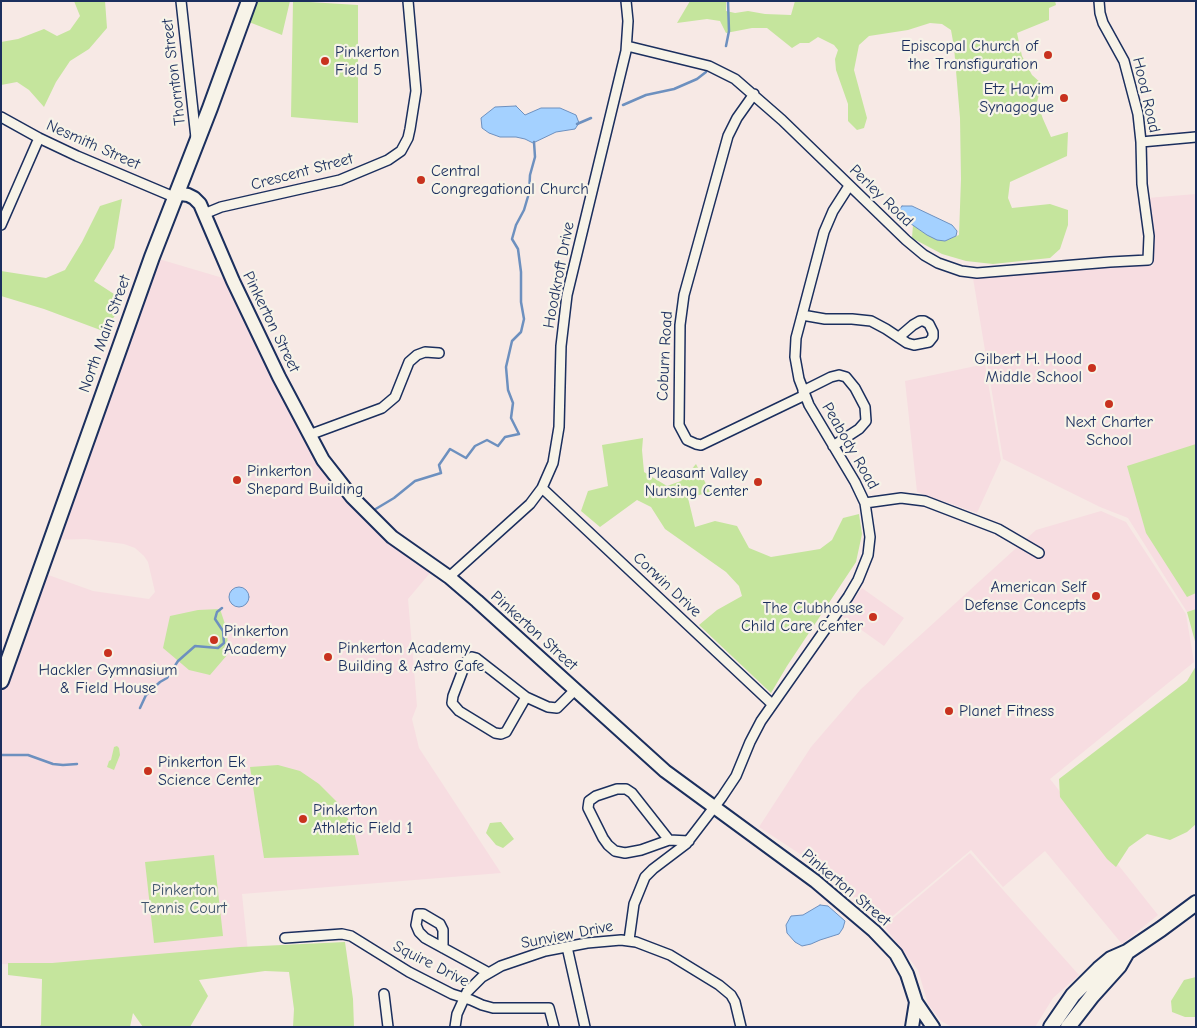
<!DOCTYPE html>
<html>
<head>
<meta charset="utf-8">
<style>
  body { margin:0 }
  #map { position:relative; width:1197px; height:1028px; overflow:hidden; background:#f7e9e5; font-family:"Comic Neue",sans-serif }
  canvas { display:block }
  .frame { position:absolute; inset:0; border:2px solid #1b2f5e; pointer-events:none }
</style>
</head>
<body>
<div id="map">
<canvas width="1197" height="1028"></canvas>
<div class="frame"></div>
</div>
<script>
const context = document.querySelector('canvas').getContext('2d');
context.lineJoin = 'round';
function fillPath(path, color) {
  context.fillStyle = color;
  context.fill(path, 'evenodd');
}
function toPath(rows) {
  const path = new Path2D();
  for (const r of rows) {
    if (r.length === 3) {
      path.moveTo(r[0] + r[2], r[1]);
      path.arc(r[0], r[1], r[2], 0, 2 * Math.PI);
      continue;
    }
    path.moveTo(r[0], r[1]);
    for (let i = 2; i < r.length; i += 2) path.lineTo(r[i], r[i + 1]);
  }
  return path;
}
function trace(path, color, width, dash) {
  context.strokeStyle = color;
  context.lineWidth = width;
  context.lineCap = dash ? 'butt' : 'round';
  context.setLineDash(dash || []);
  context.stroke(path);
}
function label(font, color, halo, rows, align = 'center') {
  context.font = font + ' "Comic Neue",sans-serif';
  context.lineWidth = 4.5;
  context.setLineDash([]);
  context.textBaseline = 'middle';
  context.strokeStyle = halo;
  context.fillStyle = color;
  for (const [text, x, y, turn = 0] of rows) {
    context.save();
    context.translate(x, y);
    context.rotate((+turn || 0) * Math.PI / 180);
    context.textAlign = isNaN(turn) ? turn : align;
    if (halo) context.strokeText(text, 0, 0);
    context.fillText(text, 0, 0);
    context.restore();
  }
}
fillPath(toPath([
  [1196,194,1196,609,1187,612,1128,518,1100,507,1003,459,973,278,1135,264,1153,266,1153,239,1147,198],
  [152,257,233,281,341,485,435,567,408,599,417,706,412,719,419,748,501,873,242,894,250,971,1,964,1,681,40,572,93,591,149,599,155,592,148,562,144,556,135,548,124,544,86,539,51,540],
  [985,364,1001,460,977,513,917,492,905,381],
  [1101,511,1126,522,1186,614,1194,662,1050,779,1158,915,1122,944,1045,851,1003,887,971,850,882,925,832,875,759,827,811,747,861,689,1036,530],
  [862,588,904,618,884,646,842,616],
  [970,853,1079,975,1053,998,1035,1027,952,1027,941,1021,928,1004,918,970,884,926]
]), '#f7dde1');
fillPath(toPath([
  [74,1,105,1,107,28,89,49,70,61,56,82,44,107,29,90,17,82,1,85,1,42,18,39,44,29,57,36,70,30,80,16],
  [257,1,290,1,282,35,249,22],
  [293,1,358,5,358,123,291,117],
  [690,1,726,1,726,11,735,13,748,11,765,14,791,15,795,1,1055,1,1056,5,1049,8,1049,20,1017,33,1022,56,1032,75,1042,84,1037,102,1043,119,1051,137,1068,132,1067,156,1010,182,1008,198,1012,208,1050,204,1068,210,1068,225,1060,249,1050,258,993,264,966,261,942,254,912,238,913,225,927,235,945,241,959,235,961,179,960,118,954,47,951,30,942,24,930,23,908,30,869,36,859,45,854,70,867,118,864,128,857,130,848,121,848,104,836,70,835,59,838,50,834,45,818,37,809,43,800,43,792,48,767,28,752,28,726,33,720,21,707,19,677,23],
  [122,199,114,248,94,281,114,294,118,312,103,331,44,309,1,296,1,271,46,278,65,270,82,242,100,206],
  [643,438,642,450,644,472,667,486,681,481,696,464,710,492,688,498,695,527,715,521,737,526,749,548,771,557,820,549,832,540,843,518,859,514,862,534,856,562,787,666,771,693,699,625,717,610,742,596,739,586,726,572,665,529,651,507,637,500,600,527,581,511,588,491,608,486,602,445],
  [1196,444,1196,593,1187,597,1146,533,1127,466],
  [220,609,227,630,228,654,210,675,189,670,163,648,170,616,198,610],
  [1196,609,1196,645,1187,612],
  [1196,666,1196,824,1187,832,1170,840,1147,834,1129,847,1116,867,1107,859,1060,797,1059,779,1187,681],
  [117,746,119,748,120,755,114,770,107,767,109,761,111,760,114,747],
  [278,765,300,771,319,784,342,807,354,831,359,855,264,858,250,767],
  [501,822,514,839,503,848,496,845,486,833,490,823],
  [214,855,223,936,154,943,145,862],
  [345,942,353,999,354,1027,293,1027,294,1009,289,972,265,971,199,980,208,996,190,1027,143,1027,133,1013,130,1027,38,1027,41,1025,42,979,8,975,8,963,52,963,240,947],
  [1196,977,1196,1017,1185,1017,1172,1012,1171,1001,1184,980]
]), '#c5e59d');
const water = toPath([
  [516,106,525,115,541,108,560,108,576,115,579,123,575,129,556,132,533,143,525,139,516,137,500,137,489,133,482,128,481,118,495,107,516,106],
  [902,206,912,206,952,225,957,231,956,236,945,241,937,240,927,235,904,219,899,210,902,206],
  [239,597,10],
  [820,905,828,906,845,921,843,928,839,934,820,940,811,944,802,946,795,942,787,933,786,925,791,916,803,915,820,905]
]);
fillPath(water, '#a4d1ff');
trace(water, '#6d90bf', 1);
trace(toPath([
  [726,46,729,31,728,1],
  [623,105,646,95,674,89,697,79,706,72],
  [577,124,591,118],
  [374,510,394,498,415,481,441,473,439,465,450,449,466,458,475,446,487,440,498,446,505,437,519,434,511,418,513,403,508,390,506,367,512,341,521,332,524,319,521,302,521,272,518,249,512,239,516,225,524,210,529,193,530,175,535,157,534,142],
  [140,708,146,695,160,682,167,678,178,661,195,646,218,648,224,643,223,631,215,619,217,612,222,608],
  [1,755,28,755,53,764,63,765,77,764]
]), '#6d90bf', 2.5);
const street = toPath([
  [181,1,196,138],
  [627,46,709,66,735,79,782,120,906,240,924,255,938,263,961,271,977,273,1110,262,1148,260,1149,236,1142,184,1141,142,1138,114,1124,61,1103,23,1100,13,1099,1],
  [754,94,737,118,728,136,684,295,680,325,679,425,687,440,696,444,701,445,805,395],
  [1,117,39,138,77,156,174,197],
  [1141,142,1196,137],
  [204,214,221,207,340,180,388,160,401,151,408,138,410,129,416,91,408,1],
  [1,225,39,138],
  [802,315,825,319,852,319,871,321,886,329,907,343,914,345,929,342,933,337,933,332,929,324,924,321,920,321,913,325,899,337],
  [803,391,831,377,839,375,846,377,855,388,865,407,866,421,859,429,833,446],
  [309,435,382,408,395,397,409,362,417,355,425,352,439,353],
  [542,488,772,704],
  [865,503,901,498,925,501,998,529,1039,553],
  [449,577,530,504,542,488,553,463,559,427,561,346,567,295,626,51,628,21,626,1],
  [526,697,506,732,501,734,495,733,459,711,452,703,453,696,466,662,472,657,476,658,526,697,548,707,557,708,575,690],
  [669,840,641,850,625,853,615,851,608,845,603,838,588,808,589,801,596,796,617,789,626,789,632,793,669,840,689,841],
  [285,938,342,934,351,936,409,972,452,994,471,1000,482,1005,493,1008,549,1008,554,1027],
  [629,940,634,904,645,877,653,869,686,844,722,797,736,776,750,742,761,721,848,597,858,580,868,555,870,537,865,503,855,482,809,405,799,379,795,357,796,338,824,232,833,211,849,186],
  [567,947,585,1027],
  [443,948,443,930,440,924,423,914,418,914,416,925,419,932,425,938,489,973],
  [384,994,388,1027],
  [455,1027,457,1014,467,992,482,977,501,966,545,951,587,943,621,940,636,942,670,955,719,985,731,995,735,1002,741,1027]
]);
const secondary = toPath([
  [174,197,181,194,188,195,194,198,200,204,233,281,279,377,323,460,352,497,392,537,449,577,477,601,665,771,815,881,874,931,896,954,907,974,916,1002,912,1027],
  [916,1002,933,1027]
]);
const primary = toPath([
  [1,681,152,257,210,108,249,1],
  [1051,1027,1073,995,1099,969,1111,959,1127,952,1161,929,1196,903],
  [1068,1027,1092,996,1119,966,1127,952]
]);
trace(street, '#1b2f5e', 12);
trace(secondary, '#1b2f5e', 16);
trace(primary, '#1b2f5e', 18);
trace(street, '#f7f3e8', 9);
trace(secondary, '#f7f3e8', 12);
trace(primary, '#f7f3e8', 14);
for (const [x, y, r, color] of [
  [1048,55,5,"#c8321e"],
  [325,61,5,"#c8321e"],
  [1064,98,5,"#c8321e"],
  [421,180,5,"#c8321e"],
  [1092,368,5,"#c8321e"],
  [1109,404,5,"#c8321e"],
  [237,480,5,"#c8321e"],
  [758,482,5,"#c8321e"],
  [1096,596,5,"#c8321e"],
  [873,617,5,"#c8321e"],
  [214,640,5,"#c8321e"],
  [108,653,5,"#c8321e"],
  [328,657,5,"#c8321e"],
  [949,711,5,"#c8321e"],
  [148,771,5,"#c8321e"],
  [303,819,5,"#c8321e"]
]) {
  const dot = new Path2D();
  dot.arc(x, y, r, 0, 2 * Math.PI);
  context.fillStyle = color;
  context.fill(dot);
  trace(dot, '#f7f3e8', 2);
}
label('16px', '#1b2f5e', '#f7f3e8', [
  ["Episcopal Church of",1038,46,"right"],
  ["the Transfiguration",1038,64,"right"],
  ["Pinkerton",335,52],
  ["Field 5",335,70],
  ["Etz Hayim",1054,89,"right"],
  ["Synagogue",1054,107,"right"],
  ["Central",431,171],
  ["Congregational Church",431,189],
  ["Gilbert H. Hood",1082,359,"right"],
  ["Middle School",1082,377,"right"],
  ["Next Charter",1109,422,"center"],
  ["School",1109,440,"center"],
  ["Pinkerton",247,471],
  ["Shepard Building",247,489],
  ["Pleasant Valley",748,473,"right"],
  ["Nursing Center",748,491,"right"],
  ["American Self",1086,587,"right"],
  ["Defense Concepts",1086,605,"right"],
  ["The Clubhouse",863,608,"right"],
  ["Child Care Center",863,626,"right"],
  ["Pinkerton",224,631],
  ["Academy",224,649],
  ["Pinkerton Academy",338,648],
  ["Building & Astro Cafe",338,666],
  ["Hackler Gymnasium",108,670,"center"],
  ["& Field House",108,688,"center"],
  ["Planet Fitness",959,711],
  ["Pinkerton Ek",158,762],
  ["Science Center",158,780],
  ["Pinkerton",313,810],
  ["Athletic Field 1",313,828]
], 'left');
label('16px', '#1b2f5e', '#f7f3e8', [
  ["Thornton Street",174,72,-97],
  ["Hood Road",1146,95,77],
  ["Nesmith Street",93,145,24],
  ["Crescent Street",302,172,-15],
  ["Perley Road",881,196,44],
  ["Hoodkroft Drive",559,275,-79],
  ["Pinkerton Street",271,322,64],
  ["North Main Street",105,334,-70],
  ["Coburn Road",665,356,-87],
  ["Peabody Road",850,446,60],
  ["Corwin Drive",667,585,43],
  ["Pinkerton Street",534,631,42],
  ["Pinkerton Street",846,888,40],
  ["Sunview Drive",567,935,-11],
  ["Squire Drive",431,964,27]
]);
label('16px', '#3d536b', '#f7f3e8', [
  ["Pinkerton",184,890],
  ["Tennis Court",184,908]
]);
</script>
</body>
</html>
